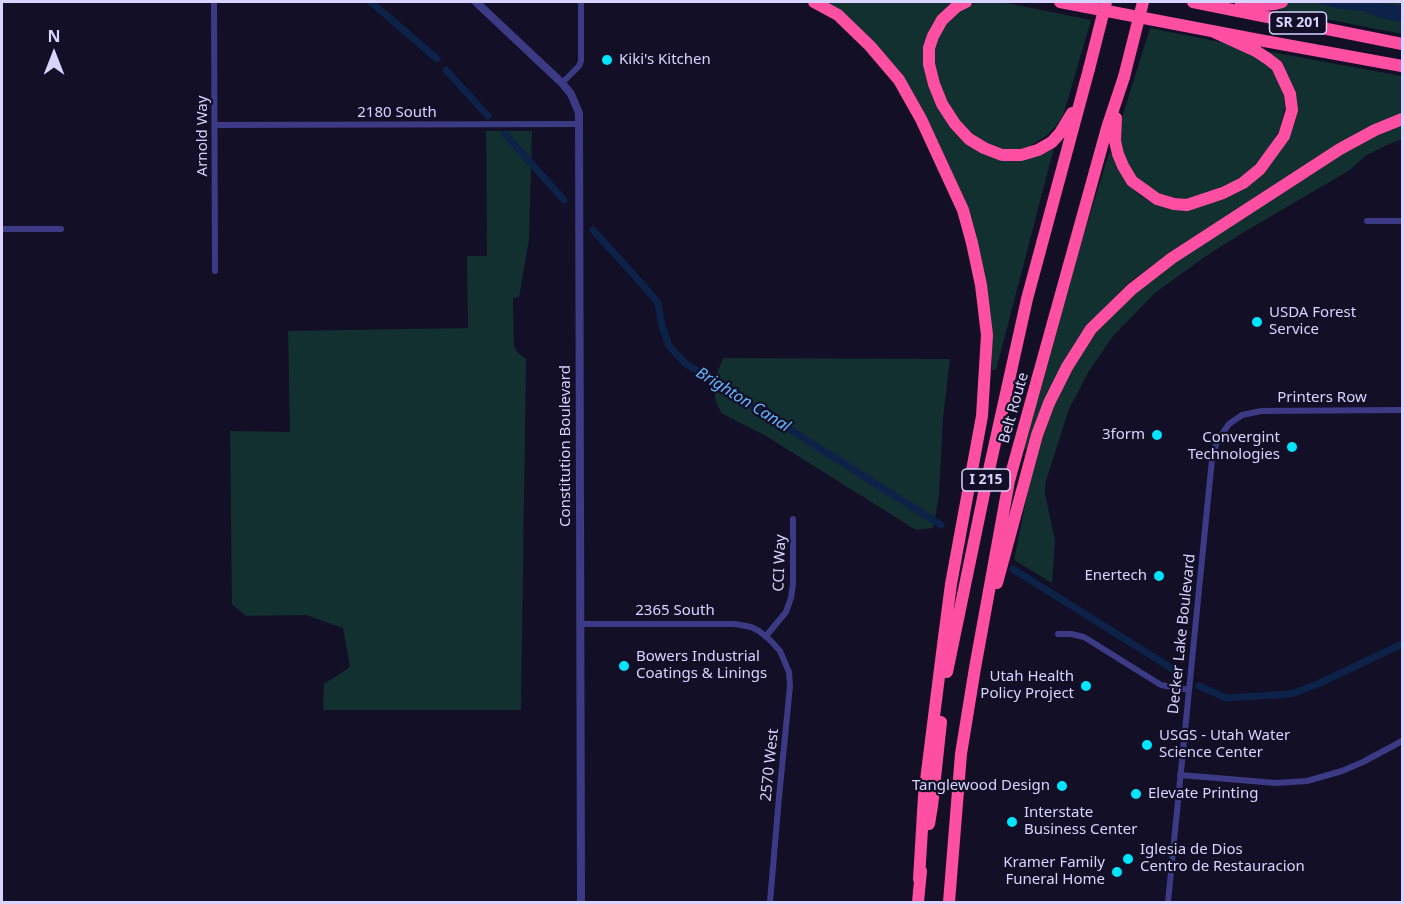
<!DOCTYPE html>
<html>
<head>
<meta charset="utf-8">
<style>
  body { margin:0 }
  #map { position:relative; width:1404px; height:904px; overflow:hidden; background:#130f26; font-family:"Noto Sans",sans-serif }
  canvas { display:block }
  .frame { position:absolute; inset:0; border:3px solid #d9d4ff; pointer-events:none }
  .north { position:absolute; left:24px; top:24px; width:60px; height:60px; -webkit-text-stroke:4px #130f26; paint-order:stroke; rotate:0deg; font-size:16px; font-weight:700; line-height:24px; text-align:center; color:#d9d4ff }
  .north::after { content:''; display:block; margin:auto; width:21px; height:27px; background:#d9d4ff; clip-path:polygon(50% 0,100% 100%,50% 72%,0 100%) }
</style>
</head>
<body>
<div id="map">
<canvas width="1404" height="904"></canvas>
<div class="frame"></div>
<div class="north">N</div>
</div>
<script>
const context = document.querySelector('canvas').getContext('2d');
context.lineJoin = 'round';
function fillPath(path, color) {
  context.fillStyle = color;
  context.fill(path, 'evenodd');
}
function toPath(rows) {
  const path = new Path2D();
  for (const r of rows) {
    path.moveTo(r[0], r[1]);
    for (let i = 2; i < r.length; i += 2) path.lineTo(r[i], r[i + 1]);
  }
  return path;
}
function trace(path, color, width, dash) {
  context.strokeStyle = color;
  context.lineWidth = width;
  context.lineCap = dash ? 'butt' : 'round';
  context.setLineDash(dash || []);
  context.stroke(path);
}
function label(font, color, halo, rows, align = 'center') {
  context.font = font + ' "Noto Sans",sans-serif';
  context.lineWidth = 4.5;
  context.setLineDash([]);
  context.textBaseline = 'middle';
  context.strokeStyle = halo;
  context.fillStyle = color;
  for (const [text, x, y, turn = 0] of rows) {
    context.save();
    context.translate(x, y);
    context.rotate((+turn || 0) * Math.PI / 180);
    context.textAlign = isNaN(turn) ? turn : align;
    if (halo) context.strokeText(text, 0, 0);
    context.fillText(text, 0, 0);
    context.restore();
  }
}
fillPath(toPath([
  [823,2,957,2,929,36,945,119,950,128,965,143,993,155,1055,144,996,370,992,370,992,337,964,200,941,148,922,108,905,80],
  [979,2,1002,2,1091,20,1063,116,1056,126,1046,136,1030,146,1019,149,1006,150,995,149,972,139,942,97,933,60,936,40,947,22,957,13,969,5],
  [1286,2,1402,2,1402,34,1270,8],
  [1150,28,1220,42,1242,48,1265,61,1275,73,1281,85,1284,97,1285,107,1280,129,1272,143,1262,158,1248,172,1234,183,1193,201,1152,194,1124,164,1119,127],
  [1266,51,1402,76,1402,116,1323,155,1170,252,1130,282,1101,312,1028,450,1023,449,1063,301,1109,153,1113,154,1133,189,1141,196,1153,203,1183,209,1261,169,1293,107],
  [1402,123,1402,139,1389,144,1365,156,1350,170,1239,235,1203,258,1155,293,1113,336,1089,371,1069,409,1045,484,1045,494,1055,541,1052,583,1014,560,1038,440,1079,352,1133,290,1348,148],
  [486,131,532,131,529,240,519,297,513,298,514,346,518,353,526,359,521,710,323,710,324,684,350,667,343,628,306,615,246,616,232,604,230,431,290,432,288,331,468,328,467,256,487,256],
  [723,358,950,359,943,418,939,496,933,528,916,530,766,436,721,413,715,398,715,378]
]), '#12302f');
fillPath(toPath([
  [1319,2,1365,2,1398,5,1402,6,1402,22,1380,18,1364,11,1338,9,1321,4]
]), '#0c2248');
trace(toPath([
  [371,2,437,59],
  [446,70,488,116],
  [505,134,564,200],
  [593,230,643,285,658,303,662,326,669,346,685,363,941,525],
  [1013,569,1179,673],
  [1199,686,1226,698,1291,694,1318,684,1402,644]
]), '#0c2248', 7);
trace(toPath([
  [214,2,215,271],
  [562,83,579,66,581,61,581,2],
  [215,125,579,124],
  [1367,221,1402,221],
  [2,229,61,229],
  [580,624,735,624,751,627,759,631,771,641,780,651,789,672,790,686,779,797,770,902],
  [1058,634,1071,634,1084,637,1161,685,1189,690],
  [766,636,786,612,791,598,793,584,793,519],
  [1180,775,1276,783,1307,781,1342,771,1363,762,1402,741],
  [1168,902,1210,479,1212,460,1216,444,1224,431,1229,424,1242,415,1261,411,1402,410]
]), '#3d3a85', 6);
trace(toPath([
  [476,2,562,83,571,94,579,113,581,902]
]), '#3d3a85', 8);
trace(toPath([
  [814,2,838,15,870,46,899,80,921,119,963,210,972,243,981,285,987,335,982,416,951,584,943,645,924,796,919,879],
  [966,2,956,7,942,20,933,36,929,48,929,64,934,84,942,104,955,124,969,139,984,148,1002,155,1021,155,1038,150,1052,142,1060,133,1072,113],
  [1060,2,1259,40,1402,66],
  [1193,2,1402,44],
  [1241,4,1253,6,1275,4,1282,2],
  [1116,118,1115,141,1118,154,1123,166,1132,181,1157,199,1174,204,1187,205,1223,193,1243,183,1260,169,1284,136,1292,110,1290,94,1277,66,1268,59,1256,51,1212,31],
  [997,583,1037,435,1049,403,1067,367,1091,329,1132,289,1172,258,1340,149,1375,130,1402,119],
  [947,672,987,479,1027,299,1089,69],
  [929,824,932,806,941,722],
  [918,902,921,871],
  [949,902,961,754,975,668,1009,481,1107,128,1124,77]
]), '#ff4fa3', 12);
trace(toPath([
  [1089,69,1106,2],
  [1124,77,1143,2]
]), '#ff4fa3', 12);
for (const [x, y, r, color] of [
  [607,60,6,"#00e5ff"],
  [1257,322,6,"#00e5ff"],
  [1157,435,6,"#00e5ff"],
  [1292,447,6,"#00e5ff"],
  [1159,576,6,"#00e5ff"],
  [624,666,6,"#00e5ff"],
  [1086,686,6,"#00e5ff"],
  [1147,745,6,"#00e5ff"],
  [1062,786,6,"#00e5ff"],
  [1136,794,6,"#00e5ff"],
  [1012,822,6,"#00e5ff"],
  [1128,859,6,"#00e5ff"],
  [1117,872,6,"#00e5ff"]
]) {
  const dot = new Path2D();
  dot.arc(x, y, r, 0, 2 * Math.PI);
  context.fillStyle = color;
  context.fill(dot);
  trace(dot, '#130f26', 2);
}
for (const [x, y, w] of [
  [1298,23,57],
  [986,480,48]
]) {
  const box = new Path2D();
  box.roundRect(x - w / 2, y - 11, w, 22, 4.5);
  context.fillStyle = '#130f26';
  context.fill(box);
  trace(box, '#d9d4ff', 1.5);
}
label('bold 14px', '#d9d4ff', null, [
  ["SR 201",1298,23],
  ["I 215",986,480]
]);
label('15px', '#d9d4ff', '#130f26', [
  ["Kiki's Kitchen",619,60],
  ["USDA Forest",1269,313],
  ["Service",1269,330],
  ["3form",1145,435,"right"],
  ["Convergint",1280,438,"right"],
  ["Technologies",1280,455,"right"],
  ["Enertech",1147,576,"right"],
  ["Bowers Industrial",636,657],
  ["Coatings & Linings",636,674],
  ["Utah Health",1074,677,"right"],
  ["Policy Project",1074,694,"right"],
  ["USGS - Utah Water",1159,736],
  ["Science Center",1159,753],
  ["Tanglewood Design",1050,786,"right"],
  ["Elevate Printing",1148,794],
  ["Interstate",1024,813],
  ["Business Center",1024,830],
  ["Iglesia de Dios",1140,850],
  ["Centro de Restauracion",1140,867],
  ["Kramer Family",1105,863,"right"],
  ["Funeral Home",1105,880,"right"]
], 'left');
label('15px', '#d9d4ff', '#130f26', [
  ["2180 South",397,113],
  ["Arnold Way",203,136,-90],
  ["Printers Row",1322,398],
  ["Belt Route",1014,408,-74],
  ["Constitution Boulevard",566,446,-90],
  ["CCI Way",780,563,-88],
  ["2365 South",675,611],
  ["Decker Lake Boulevard",1182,634,-84],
  ["2570 West",770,765,-84]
]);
label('italic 16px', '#62b6ff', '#130f26', [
  ["Brighton Canal",743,400,32]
]);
</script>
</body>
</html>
